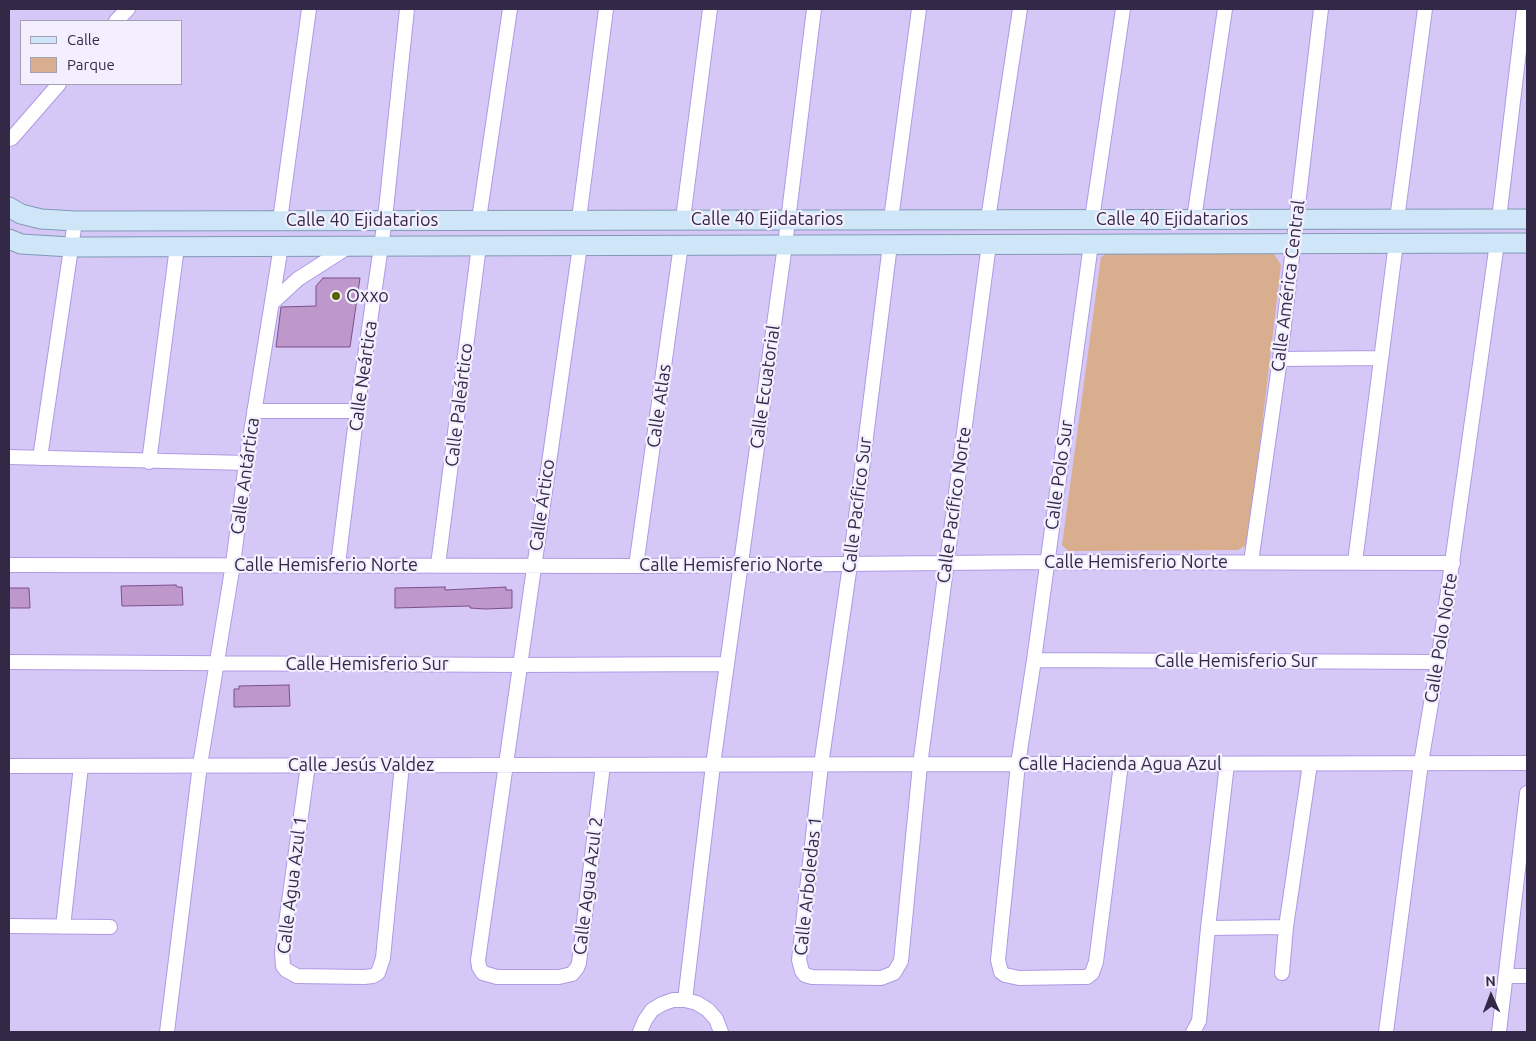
<!DOCTYPE html>
<html>
<head>
<meta charset="utf-8">
<style>
  body { margin:0 }
  #map { position:relative; width:1536px; height:1041px; overflow:hidden; background:#d5c8f7; font-family:Ubuntu,sans-serif }
  canvas { display:block }
  .frame { position:absolute; inset:0; border:10px solid #332947; pointer-events:none }
  .legend { position:absolute; left:20px; top:20px; width:162px; height:65px; box-sizing:border-box; background:#f3efff; border:1px solid #a6a0b5; margin:0; padding:6px 9px; list-style:none; font-size:15px; color:#332947 }
  .legend li { display:flex; align-items:center; gap:10px; height:25px }
  .legend b { width:25px; border:1px solid #a6a0b5 }
  .north { position:absolute; left:1466px; top:971px; width:50px; height:50px; -webkit-text-stroke:4px #f3efff; paint-order:stroke; rotate:358deg; font-size:14px; font-weight:700; line-height:20px; text-align:center; color:#332947 }
  .north::after { content:''; display:block; margin:auto; width:18px; height:22px; background:#332947; clip-path:polygon(50% 0,100% 100%,50% 72%,0 100%) }
</style>
</head>
<body>
<div id="map">
<canvas width="1536" height="1041"></canvas>
<div class="frame"></div>
<ul class="legend">
<li><b style="height:6px;background:#cee6f7"></b>Calle</li>
<li><b style="height:14px;background:#d9ae8e"></b>Parque</li>
</ul>
<div class="north">N</div>
</div>
<script>
const context = document.querySelector('canvas').getContext('2d');
context.lineJoin = 'round';
function fillPath(path, color) {
  context.fillStyle = color;
  context.fill(path, 'evenodd');
}
function toPath(rows) {
  const path = new Path2D();
  for (const r of rows) {
    path.moveTo(r[0], r[1]);
    for (let i = 2; i < r.length; i += 2) path.lineTo(r[i], r[i + 1]);
  }
  return path;
}
function trace(path, color, width, dash) {
  context.strokeStyle = color;
  context.lineWidth = width;
  context.lineCap = dash ? 'butt' : 'round';
  context.setLineDash(dash || []);
  context.stroke(path);
}
function label(font, color, halo, rows, align = 'center') {
  context.font = font + ' Ubuntu,sans-serif';
  context.lineWidth = 4.5;
  context.setLineDash([]);
  context.textBaseline = 'middle';
  context.strokeStyle = halo;
  context.fillStyle = color;
  for (const [text, x, y, turn = 0] of rows) {
    context.save();
    context.translate(x, y);
    context.rotate((+turn || 0) * Math.PI / 180);
    context.textAlign = isNaN(turn) ? turn : align;
    if (halo) context.strokeText(text, 0, 0);
    context.fillText(text, 0, 0);
    context.restore();
  }
}
fillPath(toPath([
  [1108,253,1274,254,1281,265,1248,544,1238,550,1068,551,1062,545,1101,257]
]), '#d9ae8e');
const building = toPath([
  [323,278,360,278,350,347,276,347,281,307,316,306,316,286,323,278],
  [176,585,177,587,182,587,183,605,122,606,121,586,176,585],
  [445,587,445,590,506,587,506,590,512,590,512,608,485,609,470,608,470,606,395,608,395,588,445,587],
  [9,588,29,588,30,608,9,608,9,588],
  [289,685,290,706,234,707,234,689,239,689,239,686,289,685]
]);
fillPath(building, '#bf98cb');
trace(building, '#7d4e8c', 1);
const minor = toPath([
  [116,21,128,9],
  [9,139,12,138,59,84],
  [479,219,510,9],
  [579,219,606,9],
  [683,219,710,9],
  [891,219,919,9],
  [988,219,1020,9],
  [1092,219,1123,9],
  [1194,219,1225,9],
  [1397,219,1425,9],
  [1499,219,1524,9],
  [280,220,309,9],
  [1091,244,1034,660,1018,764,998,960,1001,972,1005,975,1019,978,1080,977,1087,977,1092,973,1096,962,1121,764],
  [890,245,850,565,821,765,799,960,802,971,805,975,812,977,881,978,894,973,901,961,920,765,989,244],
  [580,246,478,960,479,967,483,973,497,977,559,977,572,974,577,968,579,963,603,765],
  [272,303,298,279,348,247],
  [1280,359,1381,358],
  [254,411,357,411],
  [9,457,246,463],
  [40,458,75,221],
  [149,462,177,247],
  [1251,562,1280,359,1321,9],
  [1355,562,1396,243],
  [338,564,357,411,385,219,407,9],
  [9,565,636,566,1047,562,1453,563],
  [438,565,479,246],
  [636,566,681,245],
  [1034,660,1438,662],
  [9,662,520,665,726,664],
  [308,765,282,952,283,966,286,970,297,976,364,977,373,976,378,973,383,958,402,765],
  [9,766,1527,763],
  [9,926,110,927],
  [63,927,81,766],
  [1208,928,1286,927],
  [1282,973,1286,927,1310,764],
  [1506,976,1527,976],
  [685,1000,713,765,785,245,814,9],
  [167,1032,200,765,233,564,246,463,281,246],
  [640,1032,645,1020,652,1010,662,1004,673,1000,685,1000,697,1003,708,1010,716,1019,721,1032],
  [1193,1032,1199,1021,1208,928,1227,764],
  [1386,1032,1421,763,1438,662,1497,243],
  [1499,1032,1527,793]
]);
const major = toPath([
  [9,207,21,214,41,219,75,221,1527,219],
  [9,239,21,244,71,247,1527,243]
]);
trace(minor, '#b099e4', 16);
trace(major, '#8299b6', 21);
trace(minor, '#fff', 14);
trace(major, '#cee6f7', 19);
for (const [x, y, r, color] of [
  [336,296,5,"#576305"]
]) {
  const dot = new Path2D();
  dot.arc(x, y, r, 0, 2 * Math.PI);
  context.fillStyle = color;
  context.fill(dot);
  trace(dot, '#f3efff', 2);
}
label('18px', '#332947', '#f3efff', [
  ["Calle 40 Ejidatarios",767,219],
  ["Calle 40 Ejidatarios",1172,219],
  ["Calle 40 Ejidatarios",362,220],
  ["Calle América Central",1288,286,-83],
  ["Calle Neártica",363,376,-82],
  ["Calle Ecuatorial",765,387,-82],
  ["Calle Paleártico",459,405,-83],
  ["Calle Atlas",659,406,-82],
  ["Calle Polo Sur",1059,475,-82],
  ["Calle Antártica",245,476,-82],
  ["Calle Ártico",542,505,-82],
  ["Calle Pacífico Sur",857,505,-83],
  ["Calle Pacífico Norte",954,505,-82],
  ["Calle Hemisferio Norte",1136,562],
  ["Calle Hemisferio Norte",326,565],
  ["Calle Hemisferio Norte",731,565],
  ["Calle Polo Norte",1441,638,-81],
  ["Calle Hemisferio Sur",1236,661],
  ["Calle Hemisferio Sur",367,664],
  ["Calle Hacienda Agua Azul",1120,764],
  ["Calle Jesús Valdez",361,765],
  ["Calle Agua Azul 1",292,885,-83],
  ["Calle Agua Azul 2",588,886,-83],
  ["Calle Arboledas 1",808,886,-84]
]);
label('18px', '#332947', '#f3efff', [
  ["Oxxo",346,296]
], 'left');
</script>
</body>
</html>
